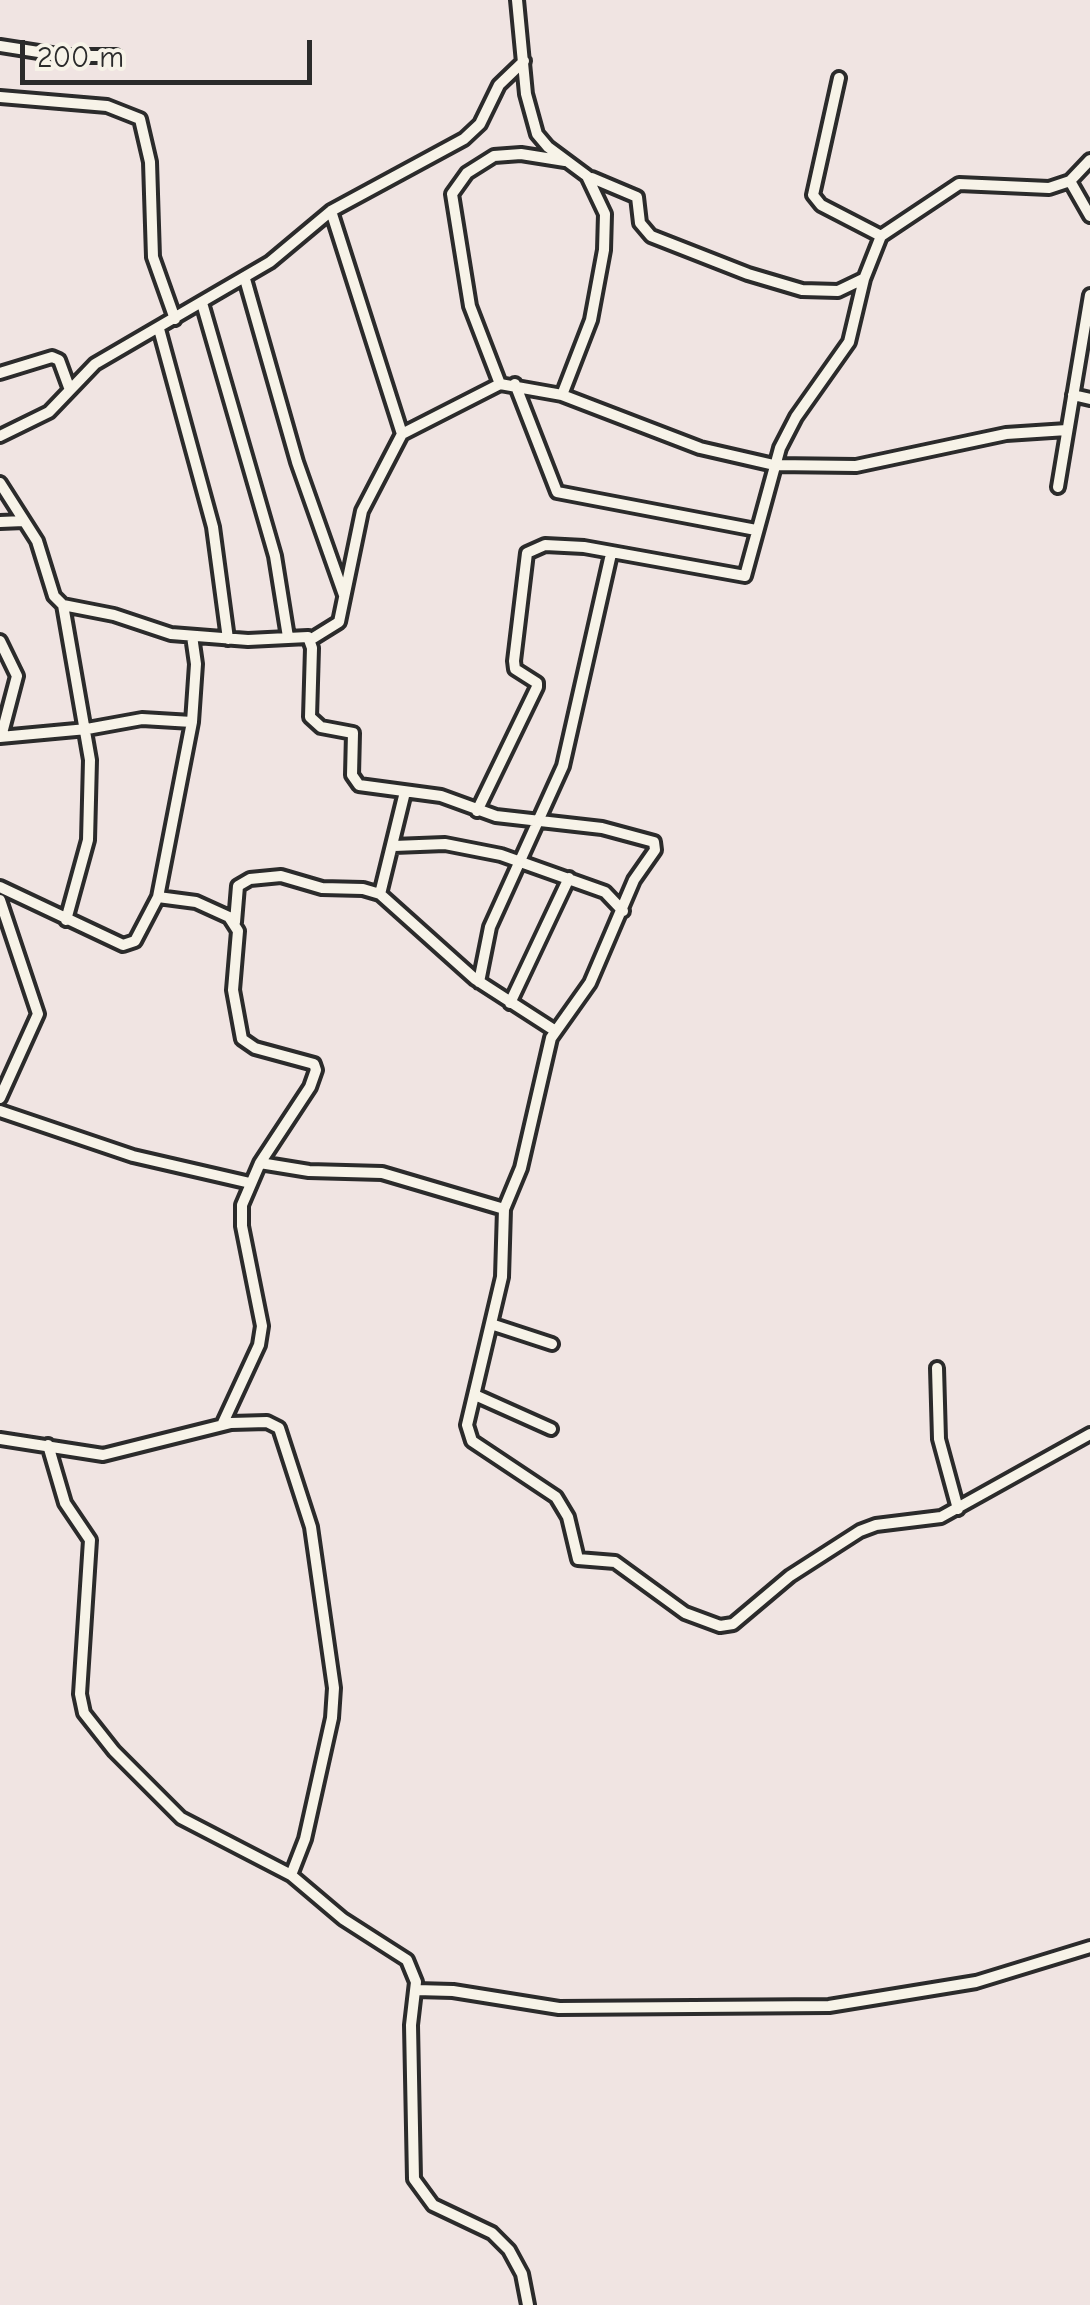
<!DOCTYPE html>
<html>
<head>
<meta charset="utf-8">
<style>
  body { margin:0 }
  #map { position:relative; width:1090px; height:2305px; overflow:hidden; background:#f0e4e2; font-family:"Comic Neue",sans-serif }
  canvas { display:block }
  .scale { position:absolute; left:20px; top:40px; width:292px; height:45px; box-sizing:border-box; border:5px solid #2b2b2b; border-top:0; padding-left:12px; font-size:30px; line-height:35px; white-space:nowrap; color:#2b2b2b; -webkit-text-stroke:8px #f7f3e8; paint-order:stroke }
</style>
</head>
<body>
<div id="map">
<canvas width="1090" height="2305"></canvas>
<div class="scale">200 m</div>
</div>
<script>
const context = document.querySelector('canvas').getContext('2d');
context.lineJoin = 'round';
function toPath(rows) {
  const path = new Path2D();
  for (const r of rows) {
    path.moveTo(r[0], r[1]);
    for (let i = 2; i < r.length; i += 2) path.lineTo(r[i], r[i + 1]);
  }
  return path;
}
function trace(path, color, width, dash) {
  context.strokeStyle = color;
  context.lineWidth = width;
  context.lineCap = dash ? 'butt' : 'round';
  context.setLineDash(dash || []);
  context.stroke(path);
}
const minor = toPath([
  [517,0,526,94,537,134,548,147,587,176,605,214,604,250,591,320,562,395],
  [0,46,64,56,116,56],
  [839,78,813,195,821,205,881,236],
  [0,97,107,106,140,119,150,162,153,257,175,319],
  [592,178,637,197,640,223,651,236,748,274,802,290,838,291,863,279],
  [1070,181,1090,216],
  [331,211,402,434],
  [245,279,297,462,344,595],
  [202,303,275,556,288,637],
  [159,329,213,527,228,639],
  [0,373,52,357,59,360,70,390],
  [500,384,470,306,452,194,467,173,494,156,521,154,565,161],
  [515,384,557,492,756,530],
  [1073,395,1090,399],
  [0,436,49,412,95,364,270,262,331,211,464,139,480,124,499,85,524,61],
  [0,483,37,541,54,596,63,605,114,615,171,634,248,640,308,637,312,648,310,717,321,727,353,733,352,775,359,785,441,796,496,816,602,828,654,842,655,850,634,880,590,983,551,1038,521,1168,504,1209,502,1277,467,1425,472,1441,556,1497,568,1517,578,1559,615,1562,685,1613,720,1626,733,1624,790,1576,860,1531,876,1525,941,1517,1090,1434],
  [1058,487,1090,295],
  [0,522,24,521],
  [63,605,90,760,88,840,66,920],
  [310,640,339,622,362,511,402,434,500,384,562,395,700,448,774,465,856,466,1006,434,1067,430],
  [0,641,17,676,1,737],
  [0,737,87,729,142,719,192,722],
  [477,811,537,687,537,683,515,669,514,661,527,553,545,545,584,547,745,576,780,448,796,417,849,342,864,279,881,236,959,184,1049,188,1070,181,1090,160],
  [394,846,445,844,501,855,605,892,623,911],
  [0,887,123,945,135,941,158,897,196,902,229,917,238,931,233,990,242,1039,255,1048,314,1064,316,1070,310,1087,260,1163,242,1205,242,1226,262,1326,259,1345,222,1425],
  [380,894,405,792],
  [158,897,192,722,196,664,192,636],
  [0,900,38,1014,0,1098],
  [235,922,238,886,250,879,281,876,322,888,363,889,380,894,475,979,554,1030],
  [479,982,490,927,563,766,611,554],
  [510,1003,569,878],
  [0,1111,133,1156,250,1183],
  [260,1163,309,1171,382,1173,504,1209],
  [491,1324,552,1344],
  [937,1368,939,1439,958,1509],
  [475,1395,551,1429],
  [0,1439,103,1455,231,1423,267,1422,279,1428,311,1527,334,1688,332,1718,305,1839,291,1875],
  [48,1445,65,1503,90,1540,80,1694,84,1713,114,1751,181,1818,291,1875,343,1919,407,1960,416,1982,411,2025,414,2179,433,2205,492,2233,509,2250,522,2274,528,2305],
  [416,1990,453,1991,559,2008,829,2006,976,1982,1090,1947]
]);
trace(minor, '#2b2b2b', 18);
trace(minor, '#f7f3e8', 10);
</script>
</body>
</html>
